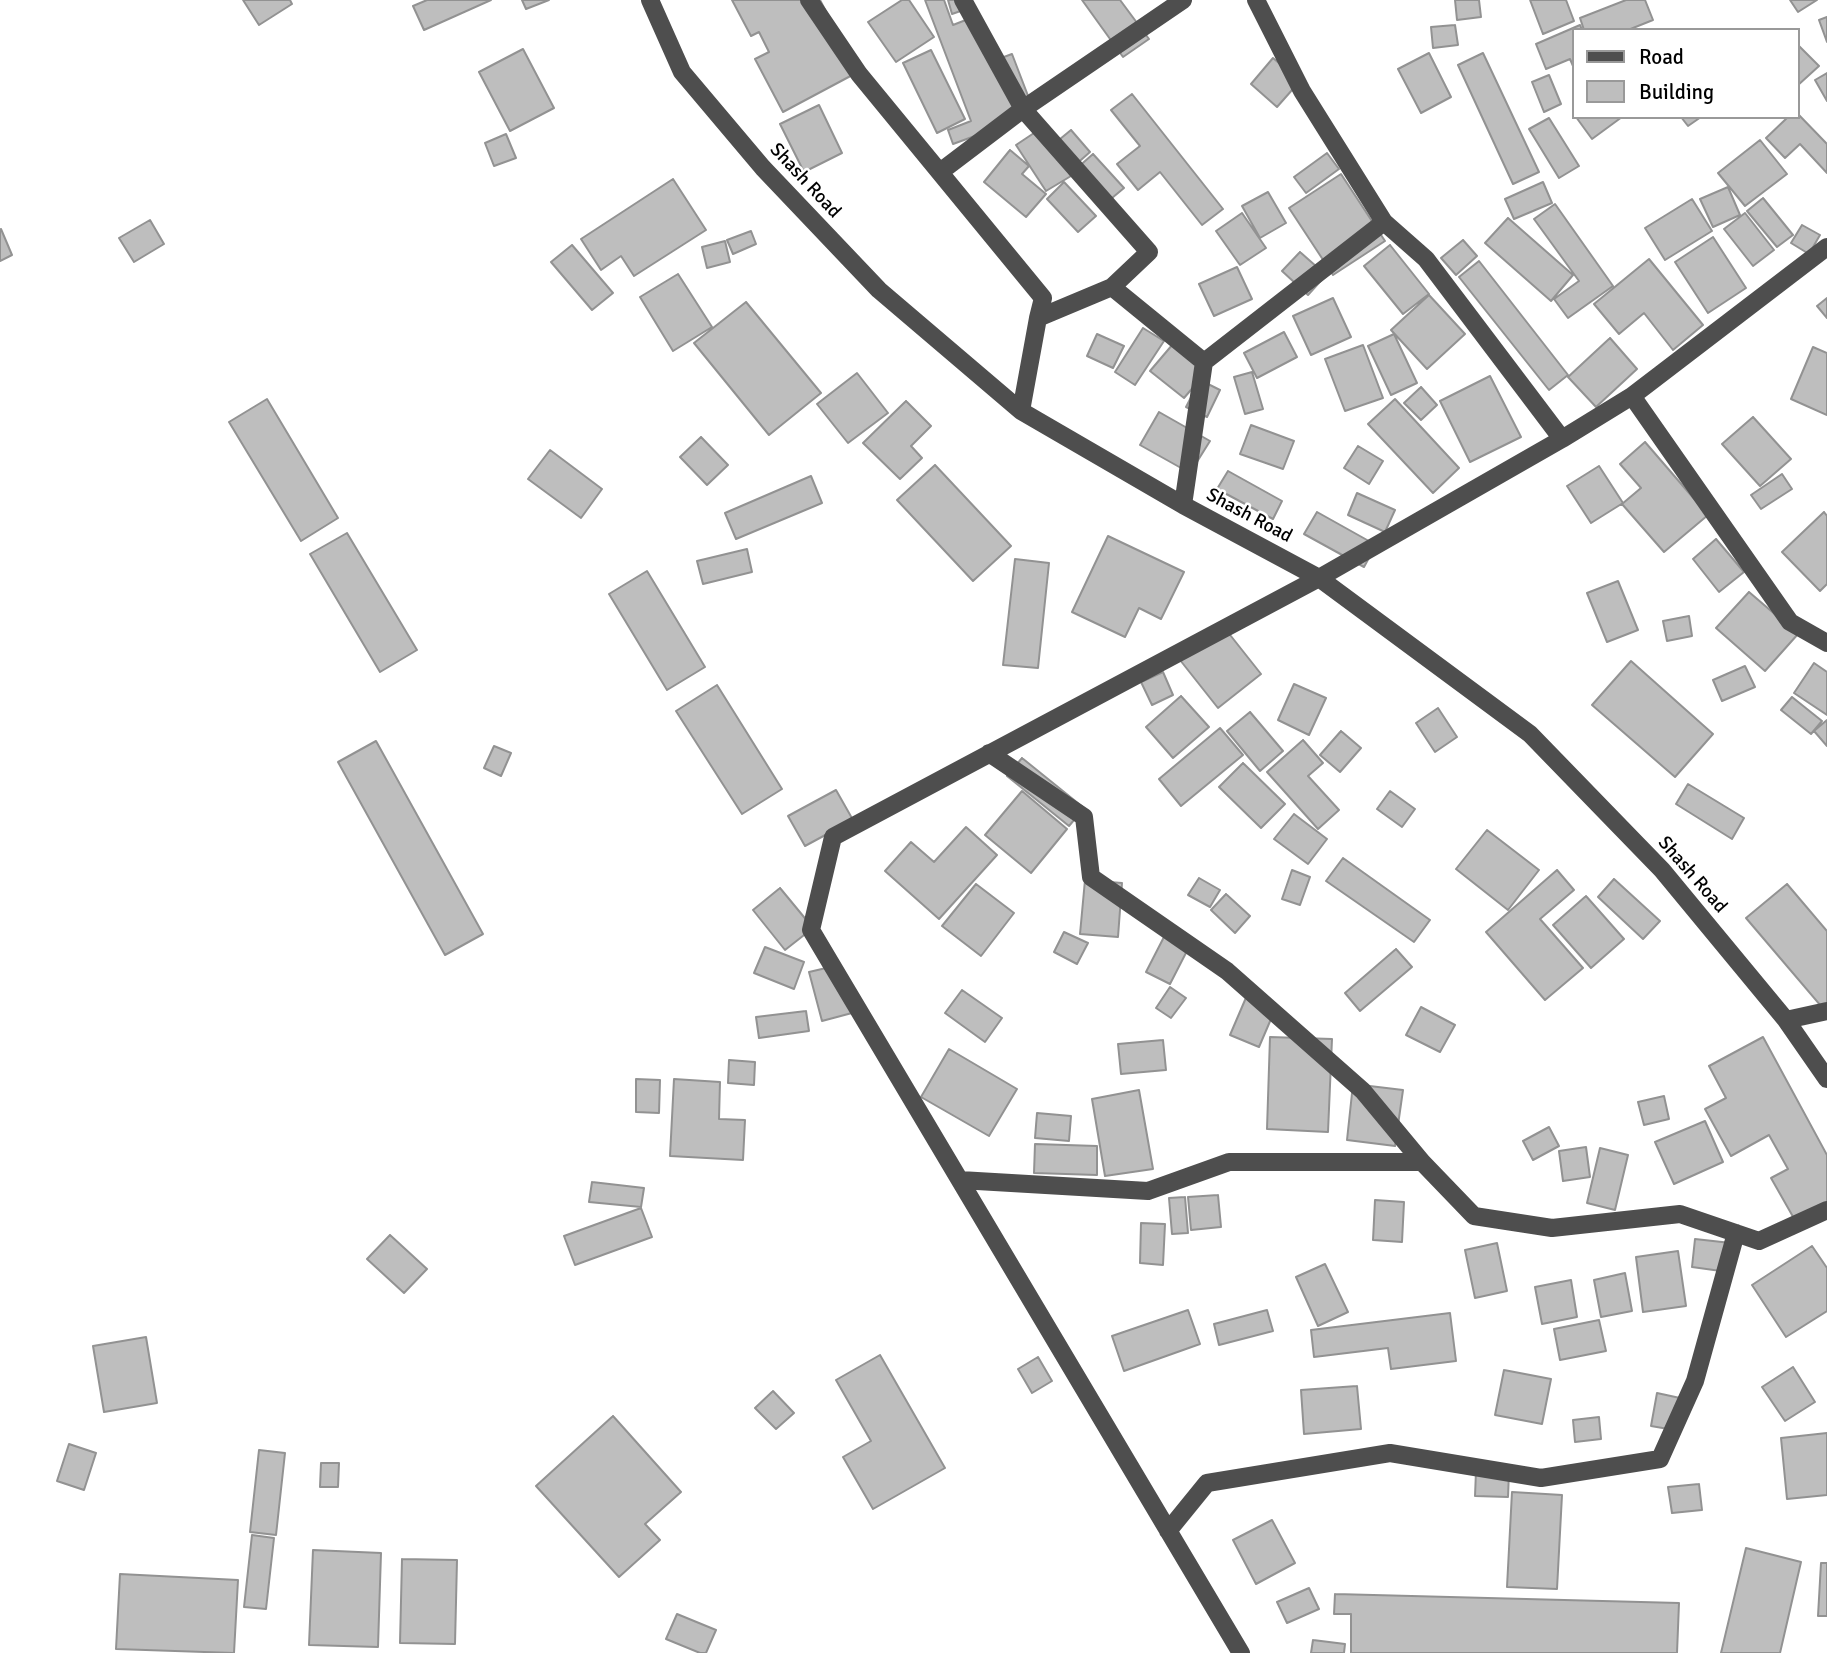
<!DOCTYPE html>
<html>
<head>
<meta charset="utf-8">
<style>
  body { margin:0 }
  #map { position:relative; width:1827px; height:1653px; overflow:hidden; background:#fff; font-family:Signika,sans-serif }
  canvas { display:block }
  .legend { position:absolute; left:1572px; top:28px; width:228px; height:91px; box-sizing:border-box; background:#fff; border:2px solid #999; margin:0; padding:9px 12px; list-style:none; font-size:21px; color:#000 }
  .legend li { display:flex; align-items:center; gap:14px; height:35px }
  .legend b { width:35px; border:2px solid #999 }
</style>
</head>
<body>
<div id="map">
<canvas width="1827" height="1653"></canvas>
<ul class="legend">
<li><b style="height:9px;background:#4e4e4e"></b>Road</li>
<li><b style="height:19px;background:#bebebe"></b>Building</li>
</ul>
</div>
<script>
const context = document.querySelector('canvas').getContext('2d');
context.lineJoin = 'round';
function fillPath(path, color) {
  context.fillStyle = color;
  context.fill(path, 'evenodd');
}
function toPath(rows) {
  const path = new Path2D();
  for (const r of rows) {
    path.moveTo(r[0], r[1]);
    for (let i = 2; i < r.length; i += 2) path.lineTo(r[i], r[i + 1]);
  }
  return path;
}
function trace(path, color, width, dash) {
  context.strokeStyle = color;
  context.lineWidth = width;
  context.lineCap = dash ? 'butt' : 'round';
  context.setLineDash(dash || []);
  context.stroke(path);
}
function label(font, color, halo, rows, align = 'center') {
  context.font = font + ' Signika,sans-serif';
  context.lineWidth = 5;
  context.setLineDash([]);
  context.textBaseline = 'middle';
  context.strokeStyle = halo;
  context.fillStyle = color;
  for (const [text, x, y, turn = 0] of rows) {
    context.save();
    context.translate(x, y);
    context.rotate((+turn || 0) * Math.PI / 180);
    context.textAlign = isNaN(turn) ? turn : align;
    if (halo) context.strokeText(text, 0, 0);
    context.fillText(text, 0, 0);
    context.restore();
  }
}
const building = toPath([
  [243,0,290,0,292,4,259,25,243,0],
  [427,0,491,0,424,30,413,6,427,0],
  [522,0,549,0,526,9,522,0],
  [732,0,820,0,858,72,783,112,755,59,769,52,759,32,751,36,732,0],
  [902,0,909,0,934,37,896,62,868,22,902,0],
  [925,0,944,0,953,25,976,16,993,61,1012,54,1035,114,953,144,948,130,971,121,925,0],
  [948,0,969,0,972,7,952,14,948,0],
  [1082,0,1120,0,1149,39,1123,57,1082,0],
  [1455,0,1479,0,1481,17,1457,20,1455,0],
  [1530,0,1566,0,1574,21,1543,34,1530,0],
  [1626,0,1645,0,1653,20,1628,30,1584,30,1580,18,1626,0],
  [1790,0,1817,0,1798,12,1790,0],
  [1827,17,1827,42,1819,20,1827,17],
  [1455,25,1458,45,1433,48,1431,27,1455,25],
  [1580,25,1582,30,1573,30,1573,66,1570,59,1546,69,1536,44,1580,25],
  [1797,44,1819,66,1797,86,1797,44],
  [523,49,554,108,510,131,479,72,523,49],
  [931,50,965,119,937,133,903,63,931,50],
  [1429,53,1451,97,1421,113,1398,69,1429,53],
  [1483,53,1539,172,1513,184,1458,65,1483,53],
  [1273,58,1300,81,1277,107,1251,84,1273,58],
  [1827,73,1827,101,1815,80,1827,73],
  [1549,75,1561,104,1544,112,1532,82,1549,75],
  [1132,94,1223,209,1202,225,1160,172,1138,190,1117,164,1140,146,1111,110,1132,94],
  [819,105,842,153,804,172,780,124,819,105],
  [1797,113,1827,144,1827,173,1800,144,1785,158,1766,138,1788,117,1797,117,1797,113],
  [1576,117,1622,117,1592,139,1576,117],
  [1681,117,1701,117,1688,126,1681,117],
  [1549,118,1579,166,1559,178,1529,129,1549,118],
  [1040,129,1071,176,1046,191,1016,145,1040,129],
  [1071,130,1090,152,1073,167,1054,144,1071,130],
  [506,134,516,158,494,166,485,143,506,134],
  [1760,140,1787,174,1745,206,1718,173,1760,140],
  [1010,150,1029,166,1022,174,1046,194,1026,217,984,182,1010,150],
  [1327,153,1339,169,1306,193,1294,177,1327,153],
  [1093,154,1124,188,1106,203,1076,169,1093,154],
  [1341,174,1385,241,1333,275,1289,208,1341,174],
  [673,179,706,230,634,276,621,256,601,270,581,239,673,179],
  [1064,182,1096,216,1078,232,1047,199,1064,182],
  [1543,182,1552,203,1514,219,1505,199,1543,182],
  [1728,187,1740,215,1713,227,1700,199,1728,187],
  [1268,192,1286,223,1260,238,1242,206,1268,192],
  [1763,198,1793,235,1777,247,1747,211,1763,198],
  [1692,199,1712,231,1665,260,1645,228,1692,199],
  [1555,204,1613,286,1568,318,1554,299,1579,281,1534,219,1555,204],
  [1242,213,1266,248,1240,265,1216,231,1242,213],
  [1745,213,1774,250,1753,266,1724,229,1745,213],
  [1508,218,1573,275,1551,301,1485,243,1508,218],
  [150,220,164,244,134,262,119,238,150,220],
  [1802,225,1820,235,1809,254,1791,243,1802,225],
  [1,229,12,255,0,261,0,230,1,229],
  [751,231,756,244,733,254,727,240,751,231],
  [1713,237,1746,288,1708,313,1675,262,1713,237],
  [1463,240,1477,256,1456,275,1441,258,1463,240],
  [725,241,730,262,707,268,702,247,725,241],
  [572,245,613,293,592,310,551,262,572,245],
  [1390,245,1429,294,1403,314,1364,266,1390,245],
  [1300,252,1326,275,1308,295,1282,271,1300,252],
  [1649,259,1703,325,1673,350,1644,313,1619,334,1594,304,1649,259],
  [1479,261,1568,375,1549,390,1459,277,1479,261],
  [1237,267,1252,299,1214,316,1199,284,1237,267],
  [678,274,712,327,673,351,640,297,678,274],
  [1429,295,1465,334,1427,369,1391,330,1429,295],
  [1333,298,1351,337,1311,355,1293,316,1333,298],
  [1827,298,1827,318,1817,306,1827,298],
  [746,302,821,393,769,435,694,343,746,302],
  [1143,328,1164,341,1135,385,1115,372,1143,328],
  [1284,332,1297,357,1257,378,1244,353,1284,332],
  [1097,334,1124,346,1113,368,1087,356,1097,334],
  [1394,334,1417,383,1391,395,1368,346,1394,334],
  [1610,338,1637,369,1596,407,1568,377,1610,338],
  [1173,344,1207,371,1184,398,1150,371,1173,344],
  [1363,345,1383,398,1345,411,1325,359,1363,345],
  [1813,347,1827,353,1827,415,1791,399,1813,347],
  [1252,372,1263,409,1245,414,1234,377,1252,372],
  [857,373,888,413,848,443,817,404,857,373],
  [1490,376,1521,437,1470,462,1440,401,1490,376],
  [1200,380,1220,390,1207,417,1186,407,1200,380],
  [1421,387,1437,405,1421,420,1404,403,1421,387],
  [267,399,338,518,301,541,229,422,267,399],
  [1395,399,1459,468,1433,493,1368,424,1395,399],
  [906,401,931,426,911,446,922,458,900,479,863,443,906,401],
  [1159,412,1210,441,1190,473,1140,445,1159,412],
  [1753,417,1791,459,1760,486,1722,444,1753,417],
  [1251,425,1294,441,1283,469,1240,454,1251,425],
  [701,437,728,465,707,485,680,457,701,437],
  [1645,442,1708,515,1664,552,1622,504,1641,488,1620,464,1645,442],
  [1358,446,1383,461,1369,484,1344,468,1358,446],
  [550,450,602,489,581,518,528,479,550,450],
  [935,465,1011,546,973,581,897,500,935,465],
  [1599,466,1623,503,1591,523,1567,486,1599,466],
  [1228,471,1282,501,1273,519,1217,489,1228,471],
  [1782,474,1792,489,1761,509,1751,495,1782,474],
  [811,476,822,503,736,539,725,513,811,476],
  [1357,493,1395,510,1385,532,1348,515,1357,493],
  [1317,512,1376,545,1364,567,1304,534,1317,512],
  [1824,512,1827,516,1827,584,1820,591,1782,552,1824,512],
  [347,533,417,650,380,672,310,554,347,533],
  [1108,536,1184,572,1161,619,1139,608,1125,637,1072,612,1108,536],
  [1716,539,1744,572,1719,592,1693,559,1716,539],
  [747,549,752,572,703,584,697,561,747,549],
  [1015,559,1049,563,1038,668,1003,665,1015,559],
  [647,571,705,667,667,690,609,594,647,571],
  [1618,581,1638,630,1607,642,1587,593,1618,581],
  [1749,592,1798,634,1765,671,1716,628,1749,592],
  [1689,616,1692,636,1667,641,1663,621,1689,616],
  [1223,626,1261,674,1218,708,1180,660,1223,626],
  [1631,661,1713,734,1675,777,1592,705,1631,661],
  [1814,663,1827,672,1827,715,1794,693,1814,663],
  [1745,666,1755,687,1722,701,1713,680,1745,666],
  [1163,672,1173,695,1152,705,1141,682,1163,672],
  [1294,684,1326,698,1309,735,1278,720,1294,684],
  [717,685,782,789,742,814,676,711,717,685],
  [1181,696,1209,727,1173,758,1146,727,1181,696],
  [1792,697,1822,721,1811,734,1781,710,1792,697],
  [1438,708,1457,737,1435,752,1416,723,1438,708],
  [1250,712,1283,751,1260,771,1227,731,1250,712],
  [1827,720,1827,746,1814,731,1827,720],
  [1220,728,1243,755,1181,806,1159,779,1220,728],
  [1341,731,1361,748,1340,772,1320,755,1341,731],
  [1303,740,1323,763,1308,776,1339,810,1318,829,1267,772,1303,740],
  [376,741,483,934,445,955,338,762,376,741],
  [494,746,511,753,501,776,484,768,494,746],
  [1022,758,1084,808,1069,826,1007,776,1022,758],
  [1243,763,1285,804,1261,828,1219,787,1243,763],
  [1688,784,1744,818,1732,839,1676,804,1688,784],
  [836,790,853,820,805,846,788,816,836,790],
  [1022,791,1067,829,1031,873,985,835,1022,791],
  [1390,791,1415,809,1402,827,1377,809,1390,791],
  [1294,814,1327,839,1308,864,1274,839,1294,814],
  [966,827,997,855,939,919,885,871,911,842,934,862,966,827],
  [1487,830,1539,870,1508,910,1456,869,1487,830],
  [1343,858,1430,920,1414,942,1326,881,1343,858],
  [1292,870,1310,877,1300,905,1282,899,1292,870],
  [1557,870,1574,890,1540,919,1583,968,1545,1000,1486,932,1557,870],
  [1199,878,1220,890,1210,907,1188,895,1199,878],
  [1614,879,1660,921,1643,939,1598,897,1614,879],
  [1085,880,1122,883,1118,937,1080,934,1085,880],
  [976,884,1014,913,981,956,942,926,976,884],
  [1787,884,1827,931,1827,1013,1746,918,1787,884],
  [780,888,813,928,785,950,753,910,780,888],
  [1226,894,1250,916,1235,933,1211,910,1226,894],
  [1586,896,1624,939,1591,968,1553,925,1586,896],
  [1064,932,1088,943,1077,964,1054,952,1064,932],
  [1165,935,1189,947,1170,984,1146,972,1165,935],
  [765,947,804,962,794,989,754,973,765,947],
  [1396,949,1412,967,1360,1011,1345,993,1396,949],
  [839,965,852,1013,822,1021,809,972,839,965],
  [1170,987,1186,998,1171,1018,1156,1008,1170,987],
  [962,990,1002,1018,985,1042,945,1013,962,990],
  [1248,993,1277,1005,1259,1047,1230,1035,1248,993],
  [1421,1007,1455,1025,1440,1052,1406,1035,1421,1007],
  [806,1011,809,1031,759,1038,756,1017,806,1011],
  [1270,1037,1332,1039,1328,1132,1267,1129,1270,1037],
  [1763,1037,1827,1155,1827,1205,1796,1222,1771,1178,1788,1169,1769,1135,1731,1156,1705,1109,1726,1098,1709,1066,1763,1037],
  [1163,1040,1166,1070,1121,1074,1118,1044,1163,1040],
  [949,1049,1017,1089,989,1136,921,1097,949,1049],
  [729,1060,755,1062,754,1085,728,1083,729,1060],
  [636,1079,660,1080,659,1113,636,1112,636,1079],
  [674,1079,720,1082,719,1119,745,1120,743,1160,670,1156,674,1079],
  [1353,1084,1403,1090,1395,1146,1347,1140,1353,1084],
  [1139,1090,1153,1169,1105,1176,1092,1099,1139,1090],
  [1664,1096,1669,1119,1644,1125,1638,1102,1664,1096],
  [1037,1113,1071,1116,1069,1141,1035,1138,1037,1113],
  [1705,1121,1723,1162,1674,1184,1655,1142,1705,1121],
  [1549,1127,1559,1146,1533,1160,1523,1141,1549,1127],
  [1035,1144,1097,1146,1097,1175,1034,1173,1035,1144],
  [1586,1147,1590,1177,1563,1181,1559,1151,1586,1147],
  [1600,1148,1628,1155,1615,1210,1587,1203,1600,1148],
  [592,1182,644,1188,641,1207,589,1202,592,1182],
  [1218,1195,1221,1227,1191,1230,1188,1197,1218,1195],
  [1185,1197,1188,1233,1172,1234,1169,1198,1185,1197],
  [1375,1200,1404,1202,1402,1242,1373,1240,1375,1200],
  [641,1208,652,1237,575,1265,564,1236,641,1208],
  [1141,1223,1165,1224,1163,1265,1140,1263,1141,1223],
  [390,1235,427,1269,404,1293,367,1259,390,1235],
  [1695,1239,1731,1243,1728,1272,1692,1267,1695,1239],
  [1497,1243,1507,1291,1475,1298,1465,1250,1497,1243],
  [1812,1246,1827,1268,1827,1311,1786,1337,1752,1285,1812,1246],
  [1678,1251,1686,1306,1643,1312,1636,1257,1678,1251],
  [1325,1264,1348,1312,1318,1326,1296,1277,1325,1264],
  [1625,1273,1632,1311,1601,1317,1594,1280,1625,1273],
  [1571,1280,1577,1317,1542,1324,1535,1287,1571,1280],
  [1188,1310,1200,1344,1124,1371,1112,1336,1188,1310],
  [1267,1310,1273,1331,1219,1345,1214,1324,1267,1310],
  [1450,1313,1456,1361,1391,1369,1388,1348,1314,1357,1311,1330,1450,1313],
  [1599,1320,1606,1351,1560,1360,1554,1329,1599,1320],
  [146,1337,157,1403,104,1412,93,1346,146,1337],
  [880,1355,945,1468,873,1509,843,1457,871,1441,836,1380,880,1355],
  [1038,1357,1052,1381,1032,1393,1018,1369,1038,1357],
  [1793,1367,1815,1402,1785,1421,1762,1387,1793,1367],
  [1504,1370,1551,1379,1542,1424,1495,1415,1504,1370],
  [1357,1386,1361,1429,1304,1434,1301,1390,1357,1386],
  [773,1391,794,1413,776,1429,755,1408,773,1391],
  [1657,1393,1680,1398,1674,1430,1651,1426,1657,1393],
  [613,1416,681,1492,645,1524,660,1540,619,1577,536,1486,613,1416],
  [1599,1417,1601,1439,1575,1442,1573,1420,1599,1417],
  [1827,1433,1827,1495,1787,1499,1781,1438,1827,1433],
  [69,1444,96,1453,84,1490,57,1481,69,1444],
  [259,1450,285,1453,276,1535,250,1532,259,1450],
  [321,1463,339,1463,338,1487,320,1487,321,1463],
  [1476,1471,1509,1472,1508,1497,1475,1496,1476,1471],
  [1699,1484,1702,1510,1672,1513,1668,1487,1699,1484],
  [1512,1492,1562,1495,1557,1589,1507,1587,1512,1492],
  [1272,1520,1295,1563,1256,1584,1233,1540,1272,1520],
  [252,1535,274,1538,266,1609,244,1607,252,1535],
  [1746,1548,1801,1562,1780,1653,1721,1653,1746,1548],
  [313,1550,381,1553,378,1647,309,1645,313,1550],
  [402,1559,457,1560,455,1644,400,1643,402,1559],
  [1821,1563,1827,1563,1827,1616,1818,1616,1821,1563],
  [120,1574,238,1580,234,1653,116,1649,120,1574],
  [1309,1588,1319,1609,1287,1623,1277,1602,1309,1588],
  [1335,1594,1679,1603,1677,1653,1351,1653,1351,1614,1334,1614,1335,1594],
  [677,1614,716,1630,706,1653,700,1653,666,1639,677,1614],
  [1313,1640,1345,1644,1344,1653,1311,1653,1313,1640]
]);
fillPath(building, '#bebebe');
trace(building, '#929292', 2);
trace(toPath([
  [650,0,682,72,763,168,879,290,1021,411,1183,505,1319,578,1530,734,1662,870,1786,1020,1827,1079],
  [809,0,859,74,1043,298,1038,318,1021,411],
  [963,0,1023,109,1149,252,1112,287,1038,318],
  [1256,0,1302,91,1384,222,1426,259,1562,439],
  [940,172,1023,109,1183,0],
  [1112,287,1204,362,1183,505],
  [1204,362,1384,222],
  [1632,396,1790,622,1827,643],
  [989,753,1084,817,1091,877,1227,971,1363,1091,1422,1162],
  [1786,1020,1827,1011],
  [960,1180,1148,1191,1229,1162,1422,1162,1474,1216,1552,1228,1680,1214,1759,1241,1827,1210],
  [1168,1531,1207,1483,1390,1453,1541,1478,1660,1459,1695,1381,1736,1233],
  [1241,1653,811,930,833,837,1319,578,1562,439,1632,396,1827,247]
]), '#4e4e4e', 18);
label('19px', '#000', '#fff', [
  ["Shash Road",805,181,47],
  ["Shash Road",1249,516,28],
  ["Shash Road",1692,875,49]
]);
</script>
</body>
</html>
